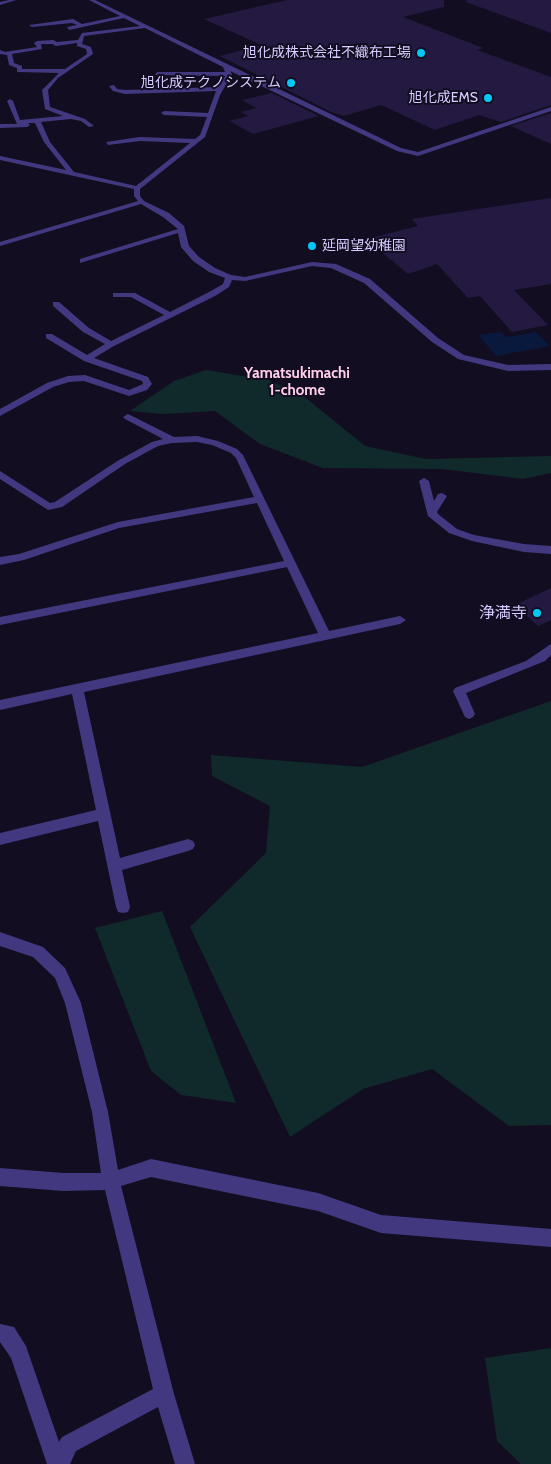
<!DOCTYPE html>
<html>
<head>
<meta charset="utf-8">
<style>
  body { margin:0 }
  canvas { display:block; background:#120d20 }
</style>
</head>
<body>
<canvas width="551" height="1464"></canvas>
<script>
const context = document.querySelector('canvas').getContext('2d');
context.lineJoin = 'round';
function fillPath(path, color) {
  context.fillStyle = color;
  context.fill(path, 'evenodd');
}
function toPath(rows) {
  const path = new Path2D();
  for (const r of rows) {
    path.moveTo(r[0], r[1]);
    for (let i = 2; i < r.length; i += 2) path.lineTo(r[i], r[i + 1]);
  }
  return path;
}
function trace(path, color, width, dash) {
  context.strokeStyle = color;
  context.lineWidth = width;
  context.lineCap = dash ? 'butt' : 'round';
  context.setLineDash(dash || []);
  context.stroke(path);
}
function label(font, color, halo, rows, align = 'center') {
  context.font = font + ' Cabin,"Noto Sans JP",sans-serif';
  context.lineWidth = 4;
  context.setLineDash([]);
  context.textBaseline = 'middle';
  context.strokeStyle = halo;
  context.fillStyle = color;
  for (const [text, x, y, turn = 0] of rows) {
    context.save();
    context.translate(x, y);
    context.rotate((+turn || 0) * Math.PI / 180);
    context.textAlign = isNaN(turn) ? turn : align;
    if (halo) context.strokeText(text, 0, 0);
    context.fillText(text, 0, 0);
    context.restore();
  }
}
fillPath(toPath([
  [206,370,268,380,301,394,365,446,426,459,551,456,551,473,523,479,442,469,323,468,260,444,215,411,163,414,130,411,174,381],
  [551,701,551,1125,509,1126,432,1069,363,1089,290,1137,190,927,266,853,270,806,212,776,211,755,362,767],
  [162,911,236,1103,181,1095,151,1071,95,928],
  [551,1348,551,1464,521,1464,497,1441,485,1358]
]), '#10292a');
fillPath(toPath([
  [501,332,506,337,536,332,550,346,496,356,478,335]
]), '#09183d');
fillPath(toPath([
  [287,0,444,0,444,7,403,17,483,48,477,50,551,77,551,105,501,122,479,115,435,130,381,105,344,116,331,112,220,56,261,45,204,19],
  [466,0,551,0,551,33,466,2],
  [272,93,319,116,253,134,229,121,248,116,241,112,256,108,242,100],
  [551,113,551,144,511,126],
  [551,198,551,284,514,290,548,325,512,332,480,296,468,298,437,264,408,274,366,239,418,226,412,219],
  [551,588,551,620,538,626,515,605]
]), '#241941');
fillPath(toPath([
  [9,0,16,0,0,5,0,2,9,0],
  [89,0,95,0,401,148,418,152,551,107,551,111,418,156,397,151,230,71,232,74,220,95,205,137,140,189,140,196,144,201,169,213,184,226,189,246,199,257,215,268,231,275,245,277,312,262,336,264,370,279,438,338,464,355,508,365,551,364,551,370,508,371,458,359,432,342,364,283,331,268,312,266,245,281,232,280,229,287,215,296,114,346,94,358,148,377,152,384,147,390,129,396,84,381,69,382,53,387,0,416,0,409,47,383,68,376,85,375,129,390,143,384,142,381,84,361,46,338,46,334,52,334,87,355,105,344,83,332,53,306,53,302,59,302,89,328,111,341,164,315,131,297,113,297,113,293,135,293,170,312,209,292,223,284,225,278,209,272,193,261,181,247,178,233,80,263,80,259,178,229,163,217,141,204,0,246,0,242,138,201,134,196,134,189,0,160,0,156,66,170,44,142,35,123,28,123,30,125,27,127,0,128,0,124,17,124,7,101,10,99,13,101,20,120,63,116,45,109,42,90,59,73,17,72,17,68,9,65,7,55,0,54,0,50,5,52,37,47,34,43,37,41,53,40,57,42,78,40,82,33,140,26,124,18,69,30,67,27,77,25,72,23,32,27,29,25,73,19,82,24,120,16,89,0],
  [145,28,223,67,225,72,157,72,155,75,225,76,218,87,125,90,117,89,114,85,109,86,113,91,125,94,216,91,208,113,164,111,161,113,164,115,207,117,200,135,195,139,140,137,106,142,108,145,140,141,190,143,136,186,74,172,50,142,41,122,71,119,81,121,89,127,94,126,85,119,50,107,48,90,58,78,93,54,91,47,82,44,84,36,145,28],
  [77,43,77,46,86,49,87,54,65,69,22,69,22,66,14,63,12,54,42,49,41,44,52,44,56,46,77,43],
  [128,414,174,437,197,436,218,441,237,449,243,455,329,631,400,616,406,620,400,624,84,692,120,858,188,839,193,841,195,845,193,849,188,851,122,870,130,907,128,912,123,913,118,912,116,907,98,821,0,845,0,833,96,810,72,694,0,710,0,700,318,633,287,567,0,625,0,617,284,561,257,503,119,528,24,560,0,565,0,557,19,554,118,522,254,497,236,458,231,453,212,445,197,442,172,443,158,446,125,464,62,507,48,510,0,479,0,471,50,503,55,502,119,460,152,442,163,439,125,419,123,417,128,414],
  [424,478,429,481,434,501,438,494,442,493,447,496,437,512,438,514,457,529,474,535,524,544,551,546,551,554,524,552,472,541,449,533,428,516,419,481,424,478],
  [551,644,551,655,545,661,466,693,475,714,473,717,469,719,465,717,453,691,455,688,526,661,551,644],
  [0,932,43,947,65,968,81,1003,108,1112,118,1170,151,1159,318,1193,381,1215,551,1229,551,1247,381,1233,318,1211,151,1177,121,1186,174,1394,195,1464,175,1464,158,1407,76,1451,70,1464,47,1464,11,1358,0,1342,0,1324,14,1327,26,1346,59,1442,62,1437,153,1389,105,1190,63,1191,0,1186,0,1168,63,1173,101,1173,92,1112,65,1003,55,978,33,957,0,946,0,932]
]), '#41387f');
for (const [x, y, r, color] of [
  [421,53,5,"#01c8f6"],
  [291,83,5,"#01c8f6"],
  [488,98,5,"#01c8f6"],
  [312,246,5,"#01c8f6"],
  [537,613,5,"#01c8f6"]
]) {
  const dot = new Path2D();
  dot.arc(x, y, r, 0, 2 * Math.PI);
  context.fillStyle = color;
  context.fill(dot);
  trace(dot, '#120d20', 2);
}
label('14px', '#d6ccff', '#120d20', [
  ["旭化成株式会社不織布工場",411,53],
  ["旭化成テクノシステム",281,83],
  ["旭化成EMS",478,98],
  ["延岡望幼稚園",322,246,"left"]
], 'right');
label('bold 15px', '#ffcee9', '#120d20', [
  ["Yamatsukimachi",297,374],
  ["1-chome",297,391]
]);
label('16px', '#d6ccff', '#120d20', [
  ["浄満寺",527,613]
], 'right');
</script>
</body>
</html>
